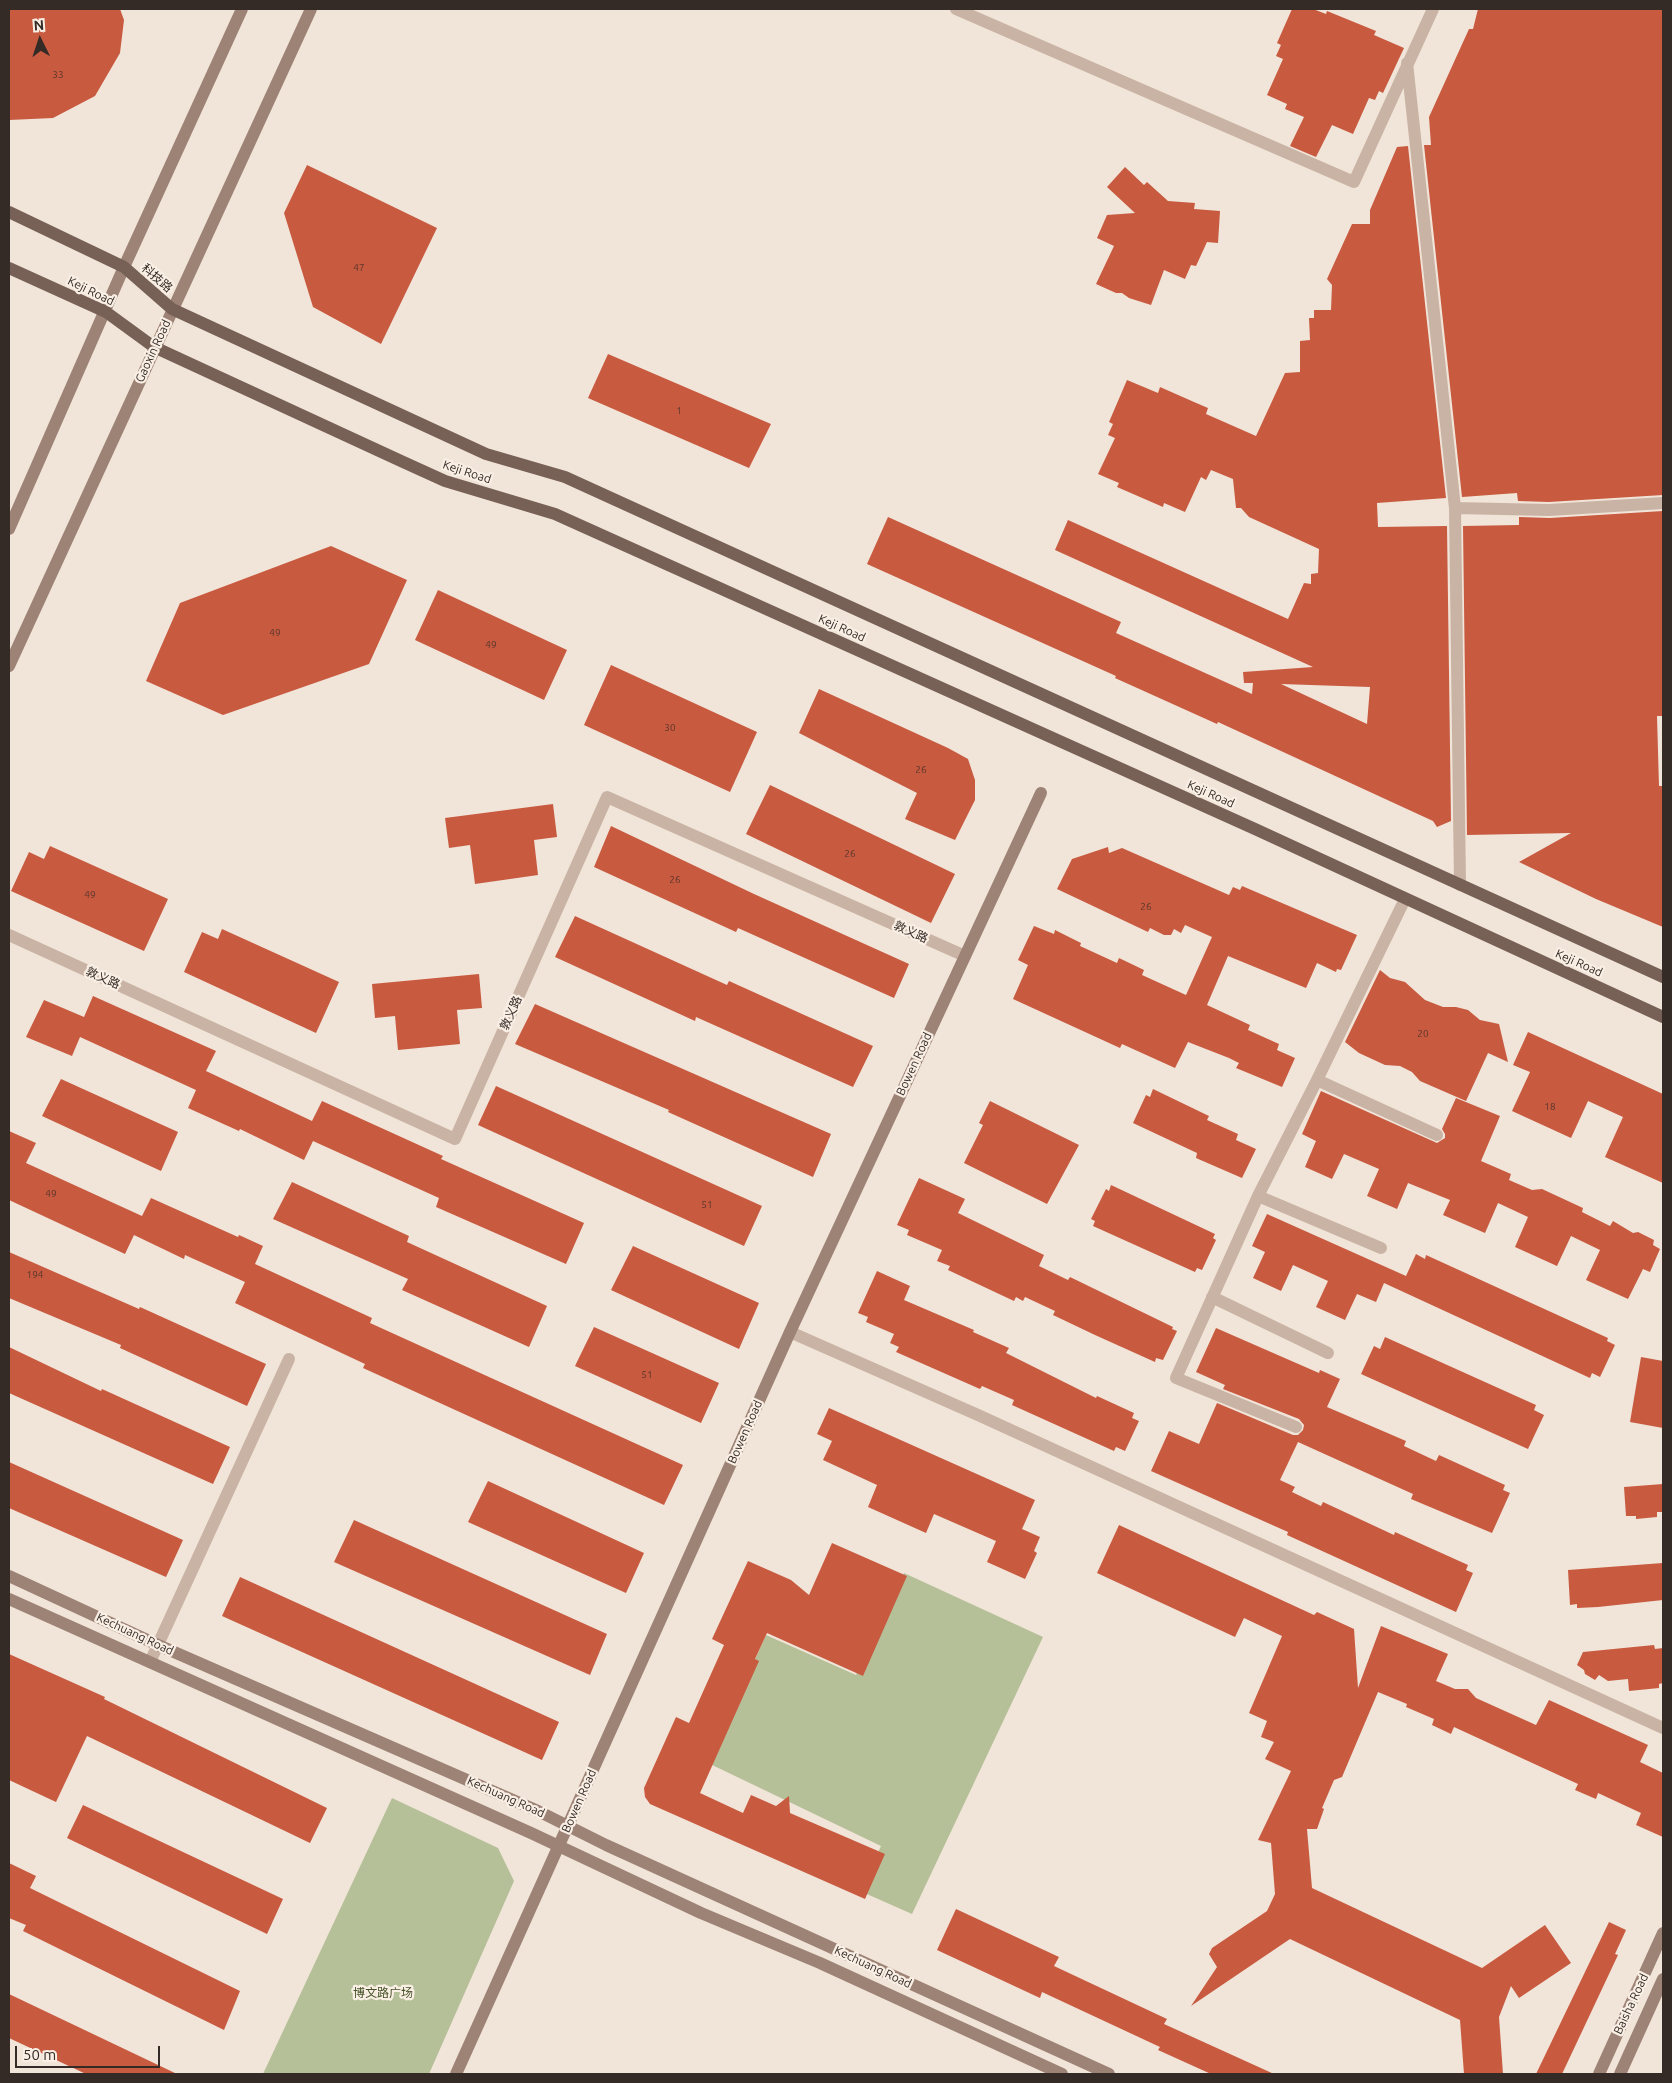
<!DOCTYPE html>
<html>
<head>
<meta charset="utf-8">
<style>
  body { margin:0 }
  #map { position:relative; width:1672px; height:2083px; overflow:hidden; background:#f1e4d8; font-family:Ubuntu,sans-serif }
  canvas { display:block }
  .frame { position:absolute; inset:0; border:10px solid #342a26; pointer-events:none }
  .north { position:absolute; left:15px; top:15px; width:50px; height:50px; -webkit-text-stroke:4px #f9efe4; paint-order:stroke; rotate:356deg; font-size:14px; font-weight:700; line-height:20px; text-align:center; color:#342a26 }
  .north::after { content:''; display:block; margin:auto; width:18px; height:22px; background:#342a26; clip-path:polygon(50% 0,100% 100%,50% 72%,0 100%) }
  .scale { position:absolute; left:15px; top:2046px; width:145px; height:22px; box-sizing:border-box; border:2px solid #342a26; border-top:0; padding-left:6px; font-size:15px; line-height:18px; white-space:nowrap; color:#342a26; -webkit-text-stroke:4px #f9efe4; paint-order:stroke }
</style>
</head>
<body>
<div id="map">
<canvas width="1672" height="2083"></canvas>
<div class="frame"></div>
<div class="north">N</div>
<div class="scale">50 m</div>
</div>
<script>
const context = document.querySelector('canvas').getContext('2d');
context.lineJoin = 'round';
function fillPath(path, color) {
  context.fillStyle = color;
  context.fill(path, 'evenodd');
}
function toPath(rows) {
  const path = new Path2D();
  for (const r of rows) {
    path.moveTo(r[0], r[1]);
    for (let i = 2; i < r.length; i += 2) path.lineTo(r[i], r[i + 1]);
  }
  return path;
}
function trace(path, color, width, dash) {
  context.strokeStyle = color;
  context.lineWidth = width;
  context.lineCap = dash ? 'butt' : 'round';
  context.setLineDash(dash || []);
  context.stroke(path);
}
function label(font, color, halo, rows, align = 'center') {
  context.font = font + ' Ubuntu,"Noto Sans SC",sans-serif';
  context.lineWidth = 4.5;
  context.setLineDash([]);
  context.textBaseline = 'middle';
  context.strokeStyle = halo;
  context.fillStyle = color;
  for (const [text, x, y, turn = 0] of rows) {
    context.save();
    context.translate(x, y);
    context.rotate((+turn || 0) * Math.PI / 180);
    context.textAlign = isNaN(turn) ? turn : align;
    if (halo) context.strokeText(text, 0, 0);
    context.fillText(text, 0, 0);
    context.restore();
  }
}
fillPath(toPath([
  [904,1573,1043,1637,912,1914,860,1891,881,1846,708,1763,766,1635,856,1675],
  [392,1798,498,1848,514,1881,429,2074,263,2074]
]), '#b5c098');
fillPath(toPath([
  [9,9,120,9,124,20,120,53,95,96,53,118,9,120],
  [1292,9,1313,9,1326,14,1327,11,1376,31,1374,35,1404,48,1383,93,1379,91,1375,100,1369,98,1353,134,1332,125,1316,157,1290,146,1304,117,1285,109,1287,104,1267,95,1283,59,1276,56,1281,45,1277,43],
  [1478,9,1663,9,1663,495,1549,502,1518,501,1517,493,1462,497,1424,145,1431,145,1429,117,1469,29,1473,29],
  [1408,146,1446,498,1377,503,1378,527,1447,526,1451,821,1437,827,1433,821,1218,722,1217,724,1115,678,1116,676,867,564,888,517,1121,622,1116,633,1252,694,1253,683,1244,683,1243,672,1313,667,1055,550,1068,520,1288,619,1304,583,1311,584,1311,574,1318,573,1319,549,1249,517,1241,508,1236,508,1233,479,1211,470,1206,480,1201,477,1185,512,1164,503,1163,507,1117,487,1119,483,1098,474,1115,438,1108,435,1113,424,1109,422,1127,380,1158,393,1160,387,1194,402,1208,408,1206,414,1256,436,1285,373,1300,372,1300,341,1310,340,1309,318,1314,318,1314,310,1331,310,1332,285,1327,279,1352,224,1370,224,1370,210,1397,147],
  [1281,684,1370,687,1367,724],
  [307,165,437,228,381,344,313,307,284,213],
  [1125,167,1144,185,1147,182,1168,201,1195,203,1194,209,1220,211,1218,243,1207,242,1196,266,1191,265,1185,279,1164,270,1151,305,1129,298,1122,293,1116,293,1096,284,1114,246,1097,238,1107,215,1135,213,1107,187],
  [608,354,771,424,749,468,588,398],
  [1663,511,1663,716,1657,716,1659,786,1663,786,1663,927,1596,899,1519,862,1571,833,1467,835,1463,526,1519,525,1519,517,1550,518],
  [331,546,407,580,369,664,223,715,146,681,180,603],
  [438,590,567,650,544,700,415,640],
  [611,665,757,732,730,792,584,725],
  [819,689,948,748,968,759,975,780,975,800,955,840,905,819,917,793,799,733],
  [770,785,955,874,931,923,746,834],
  [553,804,557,837,534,840,538,875,475,884,470,845,449,848,445,818],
  [611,826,754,894,909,964,894,998,738,928,736,932,594,867],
  [50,846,168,899,144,951,11,891,29,852,44,859],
  [1108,847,1109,853,1122,848,1229,895,1233,887,1240,890,1242,886,1357,935,1341,970,1337,969,1336,972,1317,963,1306,988,1228,956,1207,1005,1250,1025,1248,1030,1279,1044,1277,1050,1295,1058,1282,1087,1236,1068,1239,1063,1229,1058,1188,1042,1175,1068,1122,1044,1120,1048,1013,999,1028,965,1018,960,1034,926,1054,934,1055,930,1081,943,1080,946,1117,963,1119,958,1144,970,1142,975,1186,995,1212,937,1185,925,1181,933,1174,929,1171,935,1164,935,1150,928,1148,932,1057,889,1072,859],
  [575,916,727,985,729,981,873,1046,853,1087,696,1017,695,1021,555,957],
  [222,929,339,982,316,1033,184,972,202,932,218,939],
  [1380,970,1390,978,1405,982,1425,1000,1443,1007,1456,1007,1468,1010,1480,1020,1499,1024,1508,1062,1488,1053,1466,1101,1420,1081,1412,1072,1400,1066,1385,1065,1359,1053,1345,1042],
  [479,974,482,1008,457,1010,460,1044,398,1050,395,1016,375,1018,372,984],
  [93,996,216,1051,206,1071,312,1121,322,1101,443,1156,441,1159,584,1223,566,1264,436,1207,439,1198,313,1141,304,1160,240,1129,239,1131,188,1108,196,1090,80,1037,72,1056,26,1037,44,1000,84,1017],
  [535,1004,831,1134,813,1177,668,1112,669,1110,515,1044],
  [1528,1032,1663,1094,1663,1183,1605,1157,1623,1117,1588,1101,1571,1138,1512,1111,1530,1072,1513,1065],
  [61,1079,178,1132,161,1171,42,1116],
  [496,1086,762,1206,744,1246,478,1125],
  [1153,1089,1209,1116,1207,1120,1238,1134,1236,1140,1256,1149,1242,1178,1196,1158,1197,1153,1133,1123,1146,1095,1150,1097],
  [1321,1091,1437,1143,1445,1138,1445,1134,1442,1129,1456,1098,1500,1116,1481,1161,1511,1174,1509,1180,1532,1190,1542,1189,1583,1208,1582,1212,1610,1226,1613,1221,1633,1233,1638,1232,1654,1240,1653,1245,1660,1249,1650,1272,1643,1269,1628,1299,1586,1280,1600,1250,1571,1236,1557,1266,1515,1247,1528,1217,1498,1203,1485,1233,1443,1215,1450,1200,1408,1183,1397,1209,1367,1196,1379,1169,1344,1154,1332,1179,1305,1167,1316,1141,1302,1134],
  [990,1101,1079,1145,1047,1204,964,1163,983,1125,979,1123],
  [9,1131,36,1143,26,1163,142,1216,151,1198,238,1237,239,1235,263,1246,255,1264,372,1318,370,1323,683,1465,664,1505,363,1368,365,1364,235,1303,245,1282,185,1255,184,1259,134,1235,125,1254,9,1200],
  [919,1178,965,1199,958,1213,1044,1255,1039,1266,1068,1280,1070,1277,1173,1327,1172,1329,1177,1331,1163,1360,1156,1358,1155,1362,1095,1335,1053,1315,1055,1311,1025,1297,1023,1301,1016,1297,1014,1301,948,1270,950,1266,937,1261,942,1250,907,1235,909,1230,897,1225],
  [292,1182,409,1236,407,1242,547,1306,529,1347,402,1290,408,1279,273,1219],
  [1111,1185,1215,1234,1213,1238,1216,1240,1202,1270,1197,1268,1195,1272,1093,1226,1095,1221,1091,1219,1106,1189,1109,1191],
  [1267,1214,1406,1276,1416,1254,1425,1259,1426,1255,1608,1338,1607,1341,1615,1345,1600,1377,1592,1373,1590,1378,1384,1283,1376,1302,1357,1294,1345,1320,1316,1307,1328,1281,1293,1265,1281,1291,1253,1278,1265,1252,1252,1246],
  [633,1246,759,1303,739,1349,611,1290],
  [9,1252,139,1309,140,1307,266,1364,247,1406,120,1348,121,1345,9,1298],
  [877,1271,910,1286,904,1300,974,1330,973,1332,1009,1348,1006,1353,1096,1398,1097,1396,1134,1413,1132,1418,1139,1421,1125,1451,1116,1447,1114,1451,1012,1405,1014,1400,982,1386,980,1389,896,1352,899,1347,890,1343,894,1334,866,1322,868,1317,858,1313],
  [594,1327,719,1383,701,1423,575,1366],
  [1216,1328,1319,1373,1320,1370,1340,1379,1327,1407,1406,1441,1404,1446,1436,1461,1439,1455,1505,1485,1503,1490,1510,1493,1492,1533,1411,1499,1413,1494,1298,1442,1280,1480,1295,1487,1292,1492,1321,1506,1323,1502,1394,1535,1395,1532,1468,1565,1466,1570,1473,1573,1456,1612,1287,1535,1288,1532,1151,1471,1169,1431,1199,1444,1217,1403,1293,1435,1298,1435,1303,1430,1304,1425,1299,1419,1223,1389,1225,1385,1196,1372],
  [1385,1337,1536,1405,1534,1410,1544,1415,1528,1449,1361,1374,1374,1346,1380,1349],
  [9,1347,101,1391,102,1389,230,1447,213,1484,9,1393],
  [1641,1357,1663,1361,1663,1428,1630,1422],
  [829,1408,1035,1500,1022,1529,1040,1537,1034,1551,1037,1553,1025,1579,987,1562,996,1541,934,1514,926,1533,868,1507,877,1485,823,1460,832,1441,817,1434],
  [9,1462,183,1540,166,1577,9,1508],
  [488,1481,644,1553,626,1593,468,1522],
  [1663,1484,1663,1512,1657,1512,1657,1517,1636,1519,1636,1516,1626,1516,1624,1487],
  [354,1520,607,1634,590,1675,334,1562],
  [1119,1525,1314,1615,1317,1612,1354,1629,1358,1688,1381,1626,1448,1654,1436,1681,1455,1689,1468,1689,1476,1698,1536,1725,1549,1700,1648,1745,1640,1762,1663,1773,1663,1837,1636,1825,1641,1813,1598,1793,1596,1799,1575,1790,1578,1784,1454,1727,1451,1734,1432,1725,1434,1719,1406,1707,1407,1704,1378,1692,1342,1777,1334,1780,1322,1808,1324,1809,1317,1829,1307,1829,1312,1888,1482,1968,1545,1925,1571,1963,1519,1998,1511,1986,1499,2017,1503,2074,1464,2074,1460,2020,1290,1939,1191,2006,1217,1967,1209,1954,1212,1948,1267,1911,1275,1894,1271,1843,1258,1840,1291,1771,1265,1759,1274,1742,1261,1737,1267,1721,1249,1713,1282,1636,1244,1618,1235,1637,1097,1573],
  [832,1543,907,1576,863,1676,767,1633,755,1659,759,1661,700,1793,743,1813,751,1795,776,1806,789,1796,790,1813,885,1854,865,1899,650,1804,645,1797,644,1788,676,1717,689,1723,724,1645,712,1639,748,1561,791,1580,809,1595],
  [1663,1563,1663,1600,1598,1607,1577,1608,1577,1604,1570,1605,1568,1570],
  [240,1577,559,1722,542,1760,222,1616],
  [1654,1645,1655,1649,1663,1648,1663,1683,1659,1684,1659,1688,1629,1691,1628,1679,1608,1681,1599,1675,1595,1680,1585,1674,1584,1670,1577,1665,1583,1652],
  [9,1654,105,1697,104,1699,327,1808,310,1843,87,1736,56,1802,9,1780],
  [83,1805,283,1899,267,1934,67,1838],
  [9,1863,36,1876,30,1888,240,1991,224,2030,23,1931,26,1925,9,1918],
  [956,1909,1059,1957,1054,1966,1167,2019,1164,2024,1274,2074,1211,2074,1158,2050,1160,2047,1042,1992,1040,1998,937,1950],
  [1609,1922,1626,1930,1615,1954,1618,1955,1562,2074,1536,2074],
  [9,1994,177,2074,86,2074,9,2038]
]), '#c85a40');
trace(toPath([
  [956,9,1354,182,1433,9],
  [1407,63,1455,508,1460,885],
  [1455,508,1549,510,1663,503],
  [9,935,455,1139,607,797,965,956],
  [1317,1080,1437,1135],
  [1258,1196,1381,1248],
  [1212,1297,1328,1353],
  [790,1332,978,1415,1663,1728],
  [1296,1427,1176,1378,1258,1196,1317,1080,1405,899],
  [150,1662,289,1359]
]), '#c9b3a4', 12);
trace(toPath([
  [9,529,124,267,242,9],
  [9,666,311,9],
  [9,1576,158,1645,538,1811,606,1845,1109,2074],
  [9,1599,531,1833,701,1913,820,1963,1062,2074],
  [456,2074,790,1332,1041,793],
  [1599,2074,1663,1933],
  [1620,2074,1663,1979]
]), '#9d8276', 12);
trace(toPath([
  [9,212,124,267,172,309,486,454,565,477,1663,977],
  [9,268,106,312,154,347,401,461,445,481,555,514,1255,829,1663,1017]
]), '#776056', 12);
label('10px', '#59362c', null, [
  ["33",58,75],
  ["47",359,268],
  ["1",679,411],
  ["49",275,633],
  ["49",491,645],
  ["30",670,728],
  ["26",921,770],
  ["26",850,854],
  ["26",675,880],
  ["49",90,895],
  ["26",1146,907],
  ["20",1423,1034],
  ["18",1550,1107],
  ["49",51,1194],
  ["51",707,1205],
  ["194",35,1275],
  ["51",647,1375]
]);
label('12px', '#342a26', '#f9efe4', [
  ["科技路",157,278,41],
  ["Keji Road",91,291,26],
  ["Gaoxin Road",153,351,-65],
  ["Keji Road",467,472,18],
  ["Keji Road",842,628,24],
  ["Keji Road",1211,794,24],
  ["敦义路",911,932,24],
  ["Keji Road",1579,963,24],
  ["敦义路",103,978,24],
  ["敦义路",511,1013,-66],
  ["Bowen Road",914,1064,-65],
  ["Bowen Road",745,1432,-66],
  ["Kechuang Road",135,1634,25],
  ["Kechuang Road",506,1797,24],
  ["Bowen Road",579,1801,-66],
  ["Kechuang Road",873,1967,25],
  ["Baisha Road",1631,2004,-65]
]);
label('12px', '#465329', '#f9efe4', [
  ["博文路广场",383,1993]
]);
</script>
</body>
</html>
